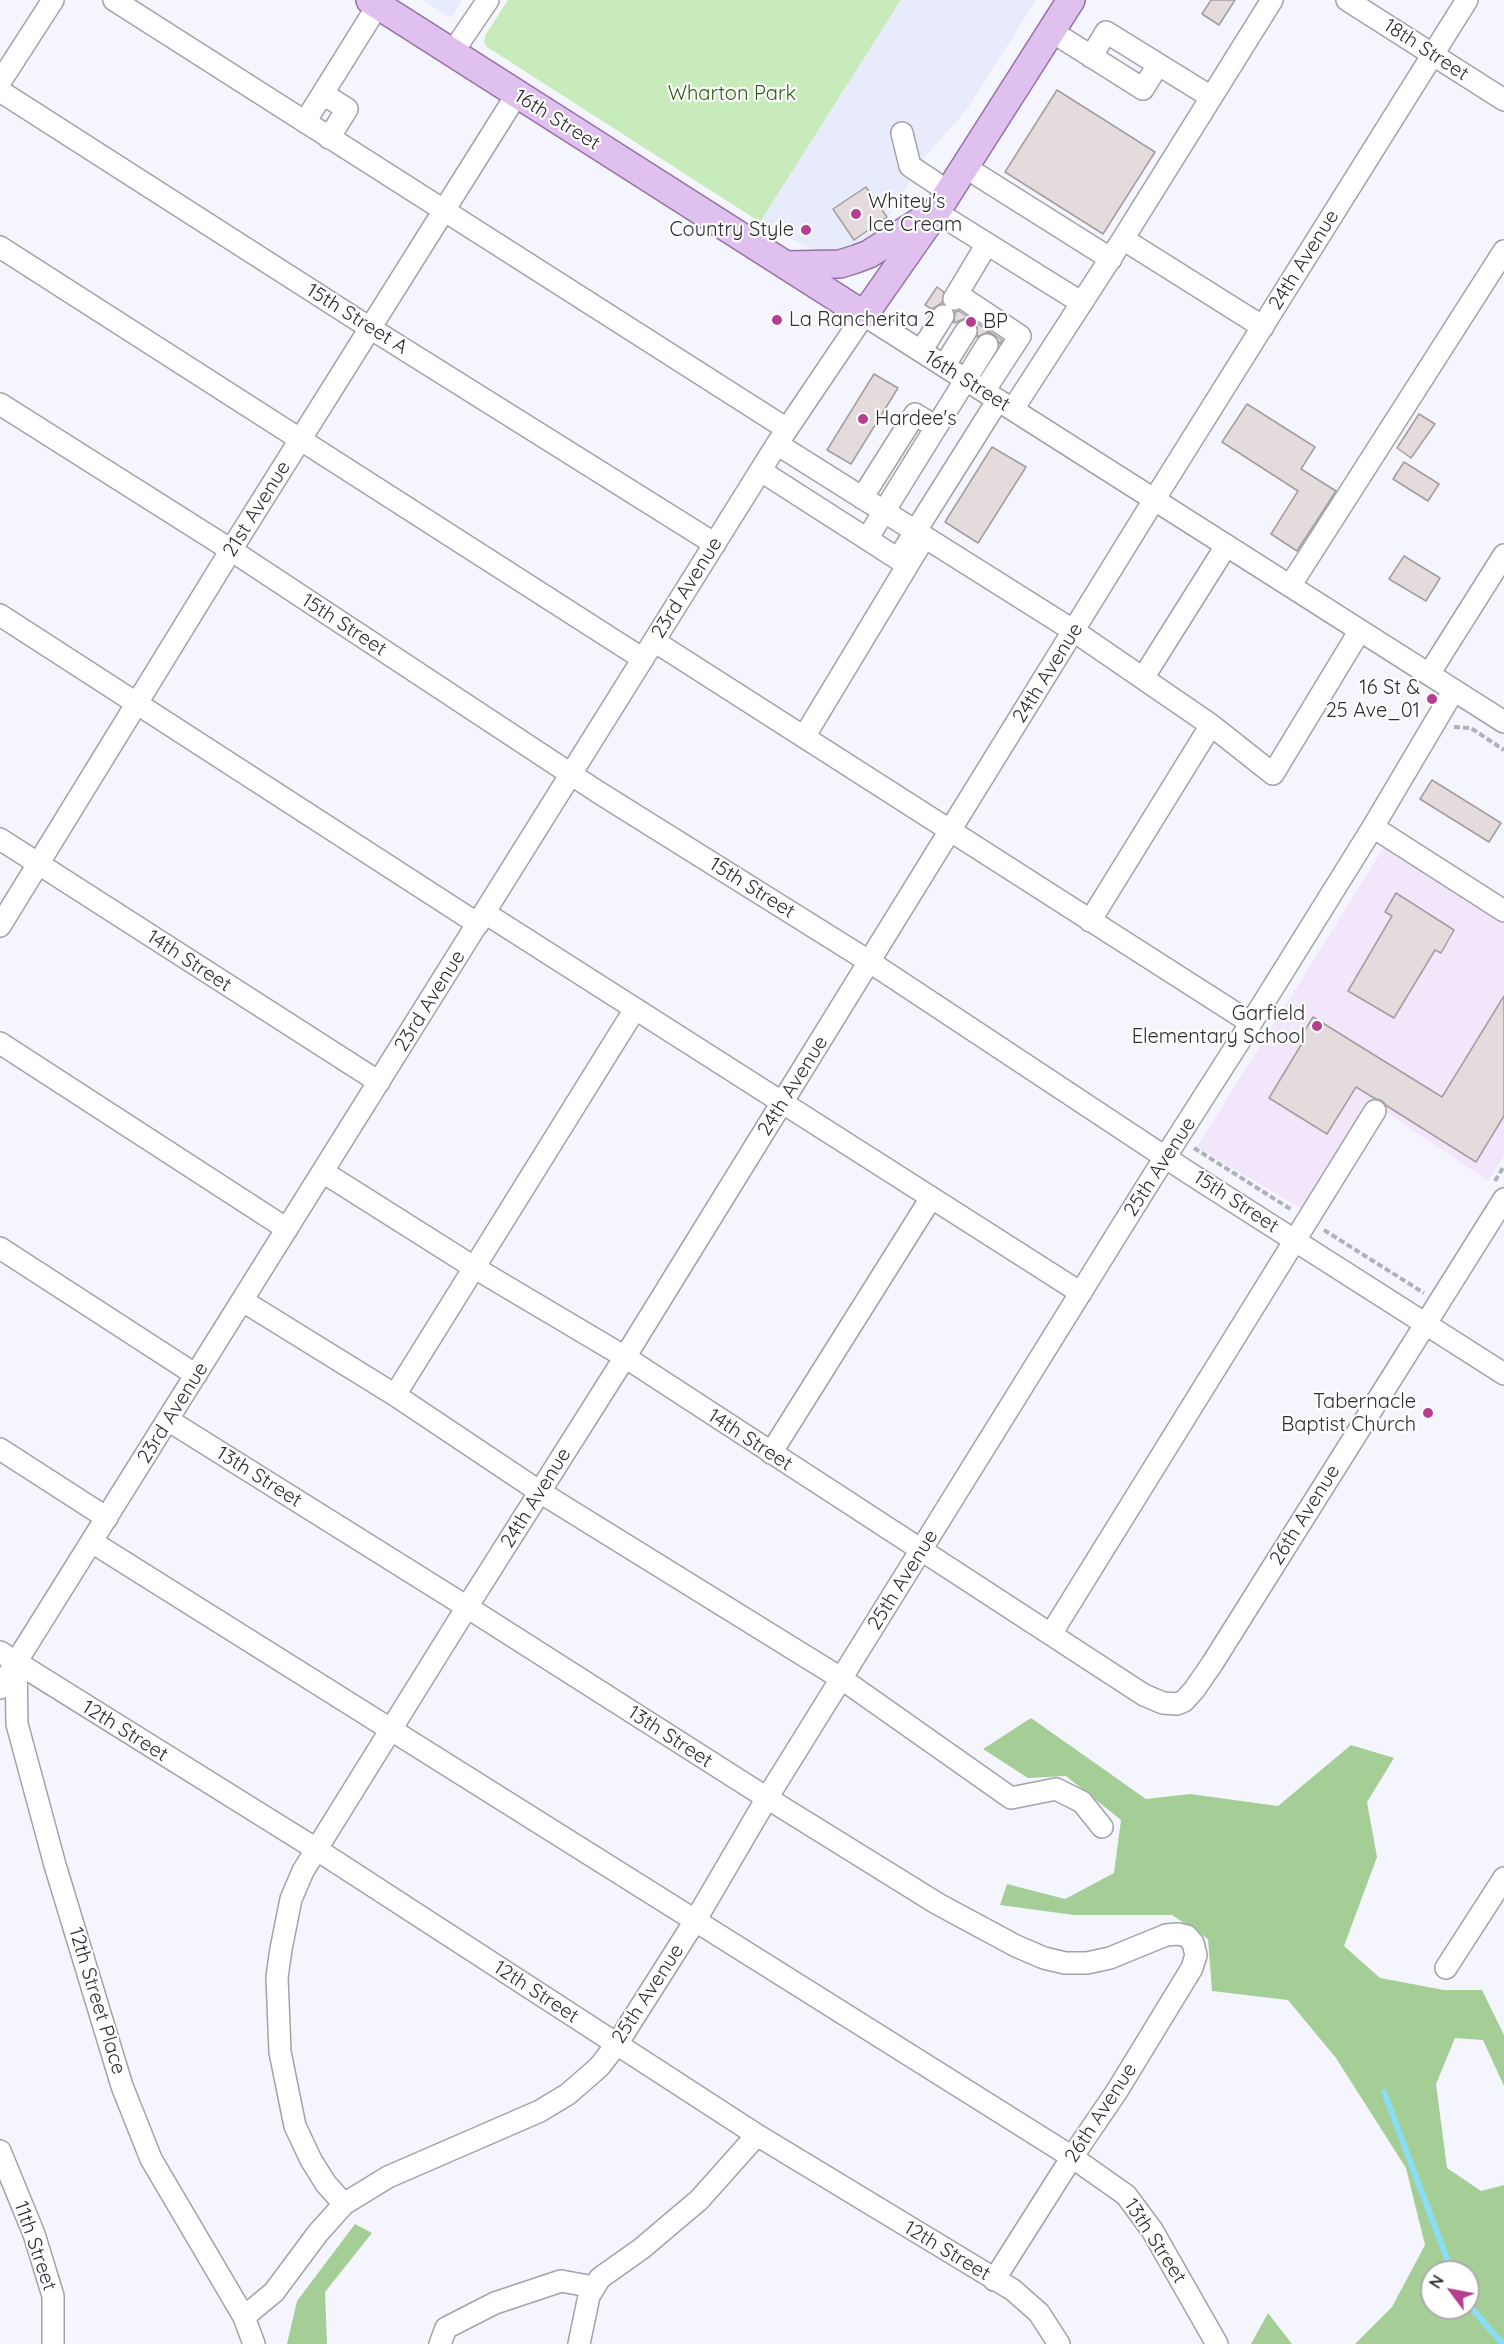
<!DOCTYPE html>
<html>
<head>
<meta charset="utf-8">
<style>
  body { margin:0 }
  #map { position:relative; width:1504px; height:2344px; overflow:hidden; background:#f4f5fd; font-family:Quicksand,sans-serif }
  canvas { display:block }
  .north { position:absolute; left:1420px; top:2260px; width:60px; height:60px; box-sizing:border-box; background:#fff; border:2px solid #ababad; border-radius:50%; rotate:302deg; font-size:16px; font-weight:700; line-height:24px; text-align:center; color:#2e2e31 }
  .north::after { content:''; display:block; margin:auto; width:21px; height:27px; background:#b63e91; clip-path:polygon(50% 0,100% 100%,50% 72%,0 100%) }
</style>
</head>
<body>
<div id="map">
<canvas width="1504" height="2344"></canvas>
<div class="north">N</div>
</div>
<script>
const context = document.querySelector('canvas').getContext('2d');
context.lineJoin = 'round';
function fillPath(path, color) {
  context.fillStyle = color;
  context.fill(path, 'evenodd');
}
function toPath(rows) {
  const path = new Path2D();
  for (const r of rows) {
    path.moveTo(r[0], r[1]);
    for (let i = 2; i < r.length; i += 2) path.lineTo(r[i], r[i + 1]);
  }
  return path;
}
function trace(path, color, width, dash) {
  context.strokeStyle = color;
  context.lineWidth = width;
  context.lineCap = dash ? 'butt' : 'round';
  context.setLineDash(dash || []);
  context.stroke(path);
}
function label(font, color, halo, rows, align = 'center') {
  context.font = font + ' Quicksand,sans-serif';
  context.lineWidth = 4.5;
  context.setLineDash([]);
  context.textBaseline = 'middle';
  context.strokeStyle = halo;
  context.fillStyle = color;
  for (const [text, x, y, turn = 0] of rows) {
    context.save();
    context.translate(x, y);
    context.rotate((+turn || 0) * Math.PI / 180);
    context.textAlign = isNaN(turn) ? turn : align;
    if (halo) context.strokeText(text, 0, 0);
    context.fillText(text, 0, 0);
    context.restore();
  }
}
fillPath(toPath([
  [423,0,462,0,451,18],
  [901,0,1036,0,968,108,919,164,896,206,881,227,863,239,838,251,815,251,760,222]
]), '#e8ebfb');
fillPath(toPath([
  [1384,847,1504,921,1504,1156,1488,1181,1371,1102,1304,1210,1197,1147]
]), '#f2e6fb');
fillPath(toPath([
  [508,0,901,0,760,222,487,47,484,42,486,34]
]), '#c8ebbc');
fillPath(toPath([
  [1031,1718,1146,1799,1190,1794,1278,1806,1351,1745,1394,1758,1367,1802,1377,1857,1344,1946,1380,1978,1444,1990,1482,1990,1504,2035,1504,2086,1483,2040,1455,2038,1436,2084,1447,2168,1481,2191,1504,2185,1504,2344,1355,2344,1392,2307,1425,2245,1406,2168,1336,2058,1288,2000,1212,1991,1208,1939,1172,1915,1074,1915,1000,1905,1007,1884,1065,1899,1114,1873,1121,1820,1066,1776,1028,1778,983,1749],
  [1432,2272,1468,2272,1468,2308,1432,2308],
  [355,2224,372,2233,325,2292,327,2344,287,2344,297,2301],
  [1268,2313,1292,2344,1251,2344]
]), '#a5ce96');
trace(toPath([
  [1384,2092,1452,2272],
  [1468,2304,1503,2344]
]), '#89ddf5', 6);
const building = toPath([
  [1211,0,1235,0,1219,25,1202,14,1211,0],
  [1057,90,1155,152,1103,234,1005,172,1057,90],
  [866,187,887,217,854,240,833,209,866,187],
  [937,287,944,292,942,303,932,309,925,305,937,287],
  [959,311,1002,340,1000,344,994,335,988,332,977,337,977,326,972,320,966,318,954,323,955,312,959,311],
  [874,374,898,388,851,464,827,450,874,374],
  [1247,404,1315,447,1301,469,1336,491,1297,551,1271,534,1298,491,1222,442,1247,404],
  [1419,414,1435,424,1411,458,1397,448,1419,414],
  [992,447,1026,467,978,543,945,522,992,447],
  [1404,462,1439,484,1428,501,1393,479,1404,462],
  [1404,556,1440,578,1426,601,1389,579,1404,556],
  [1432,780,1501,823,1489,842,1420,799,1432,780],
  [1396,893,1454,930,1441,953,1435,950,1394,1018,1348,991,1392,916,1385,912,1396,893],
  [1504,996,1504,1116,1476,1162,1387,1106,1382,1101,1374,1098,1356,1087,1327,1134,1269,1098,1304,1040,1300,1038,1313,1017,1442,1097,1504,996]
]);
fillPath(building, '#e4dbdd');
trace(building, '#a59c9f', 1.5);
const minor = toPath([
  [114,0,787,429],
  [1347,0,1504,100],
  [1051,31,1143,89,1158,65],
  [452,53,488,0],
  [1091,57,1106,32,1211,97],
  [0,82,53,0],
  [0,91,370,328,715,544],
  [323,94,347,109,329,138],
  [305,122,378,5],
  [902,133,910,166,949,192],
  [965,167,1111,259],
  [936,212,1082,303],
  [1123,239,1263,327],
  [0,247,643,659],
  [957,294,1020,336,984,391],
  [954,299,987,244],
  [921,351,943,316],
  [944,366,966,331],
  [0,404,231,550,598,792,870,962,1189,1173,1504,1374],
  [1013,409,1123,239,1272,0],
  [777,444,1074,631,1211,725,1273,774,1359,632],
  [761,471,867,539,987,345],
  [862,498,915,414,936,427],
  [867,539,898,559,998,400],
  [1290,586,1504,251],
  [0,615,478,924],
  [654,641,1251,1023],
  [1429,674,1504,555],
  [1143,678,1226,546],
  [804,737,924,538],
  [1373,827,1504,911],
  [0,839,379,1082],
  [485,913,1081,1293],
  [1090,921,1211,725],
  [0,926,231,550,517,94],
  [0,1043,287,1229],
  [323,1172,475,1268,625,1357,1144,1695,1163,1703,1177,1704,1184,1701,1194,1690,1212,1664,1504,1199],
  [0,1248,196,1375],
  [243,1301,395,1395,540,1492,842,1679,1011,1798,1056,1789,1082,1802,1102,1827],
  [395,1395,635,1009],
  [168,1420,467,1607,767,1798,938,1904,1016,1946,1044,1958,1065,1963,1087,1963,1110,1958,1166,1935,1178,1934,1187,1936,1193,1943,1196,1955,1192,1968,1117,2091,1072,2157,994,2280],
  [0,1449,107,1518],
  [771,1453,931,1198],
  [92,1542,1072,2157,1116,2188,1126,2195,1152,2230,1217,2344],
  [1051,1634,1375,1111],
  [0,1652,316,1849,757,2135,1013,2290,1039,2313,1059,2344],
  [16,1663,17,1724,55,1865,122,2086,151,2159,244,2317,254,2344],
  [0,1688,777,444,864,315,1504,722],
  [1446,1968,1504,1878],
  [0,2151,34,2234,53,2296,53,2344],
  [344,2204,326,2184,311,2160,295,2126,280,2052,277,1977,281,1949,291,1899,303,1871,467,1607,625,1357,1154,500,1467,0],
  [244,2317,274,2292,318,2233,344,2204,388,2177,540,2111,568,2094,599,2067,617,2044,695,1921,767,1798,1150,1181,1251,1023,1373,827,1454,690],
  [440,2344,446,2328,495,2303,561,2281,594,2287],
  [579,2344,589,2296,600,2278,641,2249,699,2200,757,2135]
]);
const major = toPath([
  [370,0,864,315,936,212,1071,0],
  [786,265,840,264,856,259,869,254,924,219]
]);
trace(minor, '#a1a3aa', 24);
trace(major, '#9472a5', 30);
trace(toPath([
  [1454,727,1471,728,1504,750],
  [1194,1148,1292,1210],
  [1495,1181,1504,1166],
  [1324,1230,1424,1293]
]), '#b1b1b8', 4, [6, 3]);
trace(minor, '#fff', 21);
trace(major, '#e0c0ef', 27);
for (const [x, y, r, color] of [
  [856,214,6,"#b63e91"],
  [806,230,6,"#b63e91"],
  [777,320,6,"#b63e91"],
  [971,322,6,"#b63e91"],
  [863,419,6,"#b63e91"],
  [1432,699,6,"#b63e91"],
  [1317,1026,6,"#b63e91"],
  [1428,1413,6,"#b63e91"]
]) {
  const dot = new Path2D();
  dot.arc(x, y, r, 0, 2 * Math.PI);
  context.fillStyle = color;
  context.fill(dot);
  trace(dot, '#fff', 2);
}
label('20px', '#2e2e31', '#fff', [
  ["18th Street",1426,50,33],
  ["16th Street",557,120,32],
  ["24th Avenue",1304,260,-58],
  ["15th Street A",357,319,32],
  ["16th Street",967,381,32],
  ["21st Avenue",257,509,-58],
  ["23rd Avenue",687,588,-58],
  ["15th Street",344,625,33],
  ["24th Avenue",1048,673,-58],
  ["15th Street",752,888,32],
  ["14th Street",189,961,33],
  ["23rd Avenue",430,1001,-58],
  ["24th Avenue",793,1086,-58],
  ["25th Avenue",1160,1167,-57],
  ["15th Street",1236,1202,33],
  ["23rd Avenue",173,1413,-58],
  ["14th Street",750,1440,33],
  ["13th Street",259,1477,32],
  ["24th Avenue",536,1498,-58],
  ["26th Avenue",1305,1515,-58],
  ["25th Avenue",903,1580,-58],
  ["12th Street",125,1731,32],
  ["13th Street",670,1737,33],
  ["12th Street",536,1992,33],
  ["25th Avenue",648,1994,-57],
  ["12th Street Place",97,2001,73],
  ["26th Avenue",1101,2113,-57],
  ["13th Street",1155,2241,57],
  ["11th Street",35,2246,71],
  ["12th Street",947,2251,31]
]);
label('20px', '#2b5e13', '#fff', [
  ["Wharton Park",732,94]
]);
label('20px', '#2e2e31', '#fff', [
  ["Whitey's",868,202],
  ["Ice Cream",868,225],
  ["Country Style",794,230,"right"],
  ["La Rancherita 2",789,320],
  ["BP",983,322],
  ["Hardee's",875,419],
  ["16 St &",1420,688,"right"],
  ["25 Ave_01",1420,711,"right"],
  ["Garfield",1305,1014,"right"],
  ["Elementary School",1305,1037,"right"],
  ["Tabernacle",1416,1402,"right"],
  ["Baptist Church",1416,1425,"right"]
], 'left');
</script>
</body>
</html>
